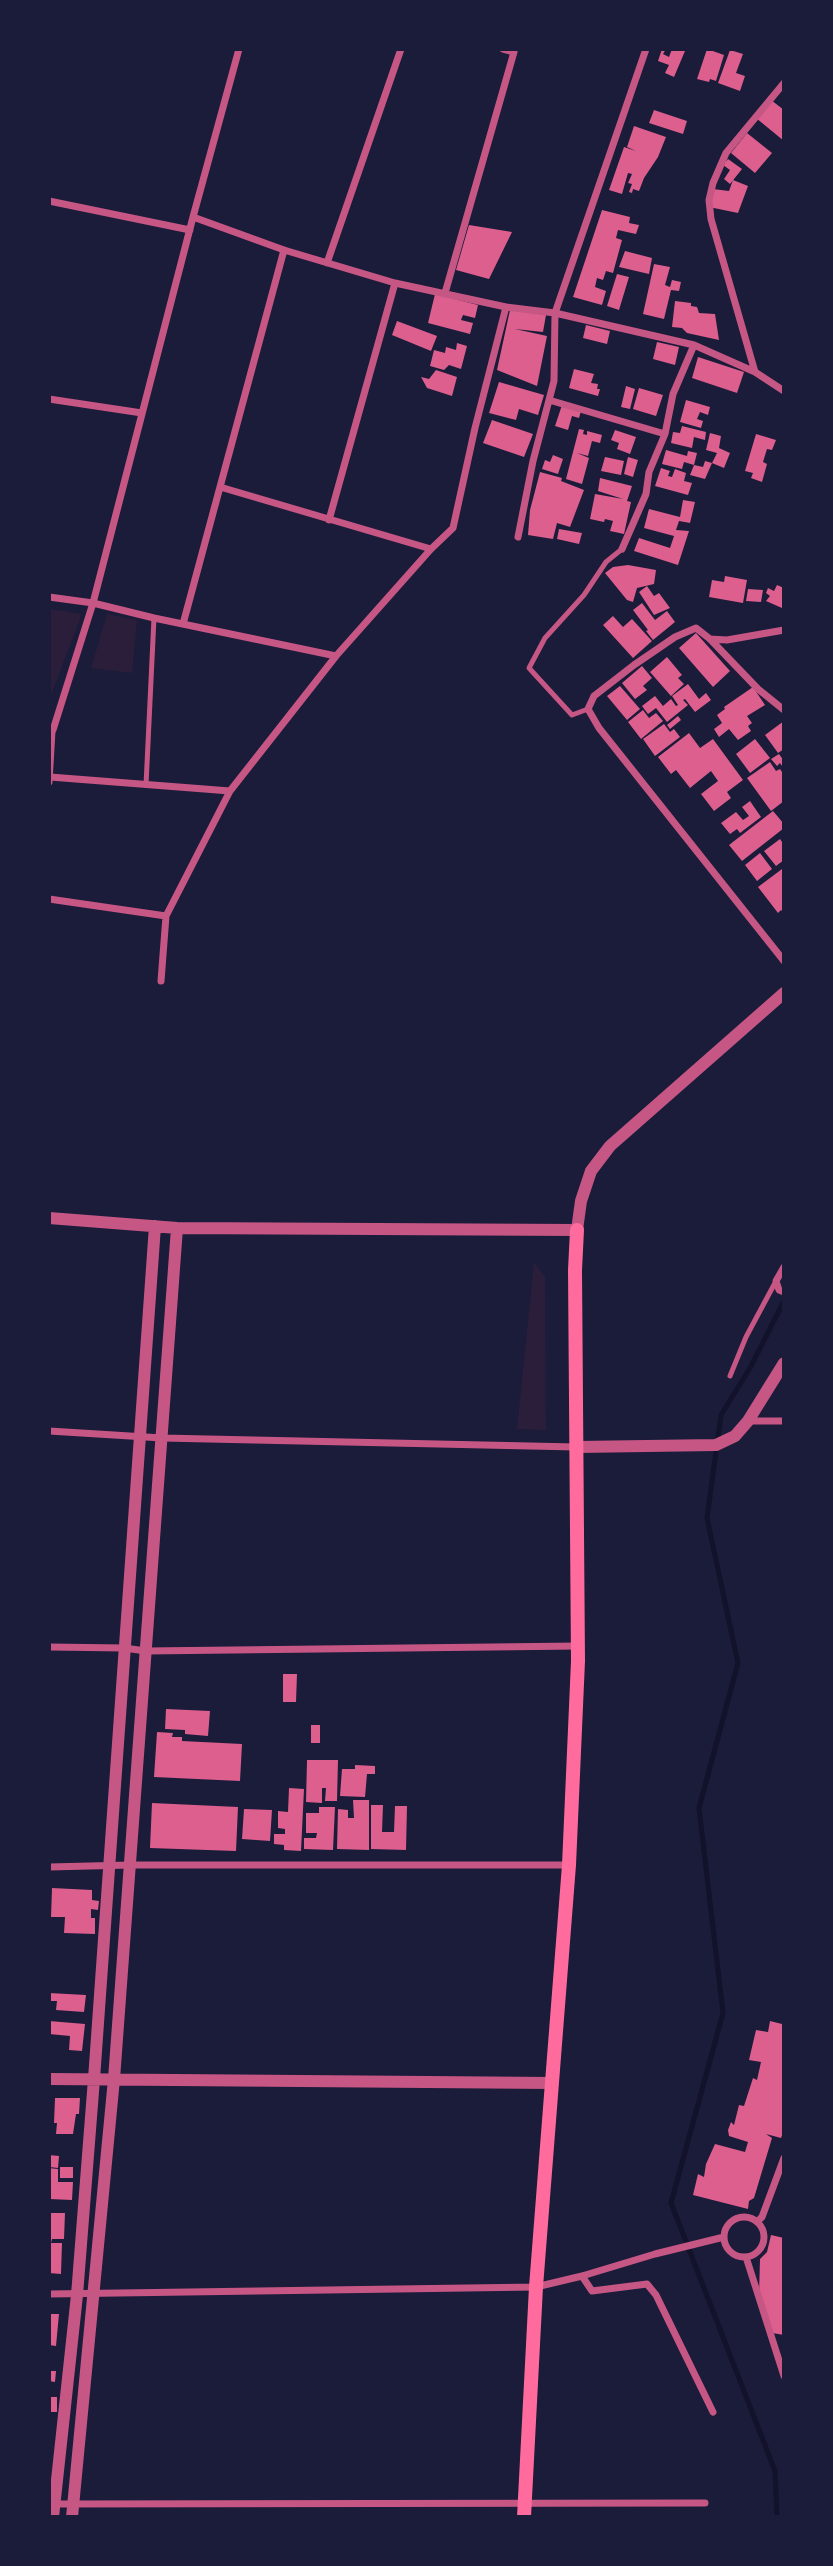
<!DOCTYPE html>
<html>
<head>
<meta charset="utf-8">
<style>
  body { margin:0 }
  #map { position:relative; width:833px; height:2566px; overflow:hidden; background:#1b1b3a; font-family:Rubik,sans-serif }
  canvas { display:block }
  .frame { position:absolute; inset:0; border:51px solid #1b1b3a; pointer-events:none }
</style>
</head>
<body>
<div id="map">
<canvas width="833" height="2566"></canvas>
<div class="frame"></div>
</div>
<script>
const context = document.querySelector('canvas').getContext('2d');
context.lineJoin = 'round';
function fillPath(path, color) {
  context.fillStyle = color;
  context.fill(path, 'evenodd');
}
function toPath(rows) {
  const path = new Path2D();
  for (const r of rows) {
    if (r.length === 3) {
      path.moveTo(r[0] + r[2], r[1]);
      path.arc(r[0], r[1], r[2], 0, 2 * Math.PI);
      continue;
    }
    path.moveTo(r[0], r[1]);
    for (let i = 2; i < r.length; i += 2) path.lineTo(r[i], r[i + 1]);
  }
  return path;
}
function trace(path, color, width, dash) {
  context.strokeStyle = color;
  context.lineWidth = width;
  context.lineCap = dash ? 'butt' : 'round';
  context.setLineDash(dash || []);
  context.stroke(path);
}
fillPath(toPath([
  [49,609,82,614,49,700],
  [107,614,137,620,132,673,91,668],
  [534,1262,545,1277,546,1430,517,1429]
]), '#2a1e3b');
trace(toPath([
  [777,2517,775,2471,671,2203,723,2013,699,1808,738,1663,707,1518,721,1415,750,1368,784,1301]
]), '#12122b', 5);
fillPath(toPath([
  [662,49,666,49,663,54,669,57,672,49,685,51,674,77,665,73,669,65,658,61],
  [707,49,724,55,716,81,710,79,709,82,697,79],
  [730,50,743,54,736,73,745,76,740,91,718,83],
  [771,100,784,110,784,141,756,118],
  [654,110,687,121,683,134,649,123],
  [634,126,666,137,658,157,644,178,639,191,633,189,632,193,629,192,632,184,628,183,632,174,628,173,622,194,609,190,624,147,636,151,627,147],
  [747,133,772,153,755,173,731,153],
  [728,159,742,169,730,184,724,179,730,170,723,165],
  [733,180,748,186,738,213,709,207,713,189,729,191],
  [602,210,630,217,629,223,639,225,636,234,618,230,616,238,622,240,613,273,606,271,603,280,597,278,595,287,606,291,602,305,573,297],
  [469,225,512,232,489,279,456,270],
  [625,251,652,258,649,274,619,267],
  [654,264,670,267,665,285,670,287,672,280,681,282,679,291,671,290,664,319,643,314],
  [617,274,629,277,619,310,607,306],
  [435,294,478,305,475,318,463,315,461,320,473,323,470,334,428,323],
  [675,301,691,303,691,306,697,307,699,313,715,314,719,340,687,333,682,328,672,327],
  [510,310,546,315,543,332,515,329,547,336,537,386,497,370],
  [397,321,437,336,431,351,392,335],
  [586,325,610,331,607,344,583,338],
  [657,342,679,347,675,365,653,359],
  [457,343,467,346,461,369,449,365,444,370,430,366,434,350,445,353,446,347,456,350],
  [698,357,744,372,737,393,692,378],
  [574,369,594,374,591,383,598,384,597,389,600,389,598,396,569,388],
  [436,370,457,377,452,396,427,388,421,377,429,379],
  [499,382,544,395,538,415,519,409,516,420,489,413],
  [626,386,635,389,630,409,621,407],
  [639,388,663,395,656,416,633,409],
  [686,400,710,407,708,415,700,412,697,419,703,421,701,428,680,422],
  [562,405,581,411,579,418,572,416,568,430,555,426],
  [492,420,533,434,524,457,483,443],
  [682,426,706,432,705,440,694,437,692,448,671,443,673,432,680,433],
  [579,429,584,430,583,434,587,435,587,431,602,435,600,443,592,441,588,456,577,453,589,458,582,484,566,479],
  [615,430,636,437,630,454,617,449,619,443,611,440],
  [710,433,721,436,719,448,730,453,724,468,712,463,717,453,706,450],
  [756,434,776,440,772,450,767,449,763,462,767,464,762,482,751,478,753,473,745,471],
  [666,450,687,456,688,451,697,453,694,465,684,462,682,469,662,464],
  [553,455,563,459,558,474,542,469,545,460,550,462],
  [605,457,624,461,621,475,601,471],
  [628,457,638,460,633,477,624,474],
  [705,461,712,463,705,479,690,475,694,465,703,467],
  [661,468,670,471,668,476,672,477,675,469,686,473,684,481,692,483,688,495,655,486],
  [540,472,562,478,561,481,584,490,570,527,557,523,553,539,528,535,530,510],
  [600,478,632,486,627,501,631,502,624,534,610,531,613,521,605,519,604,522,590,519,595,494,623,499,598,491],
  [683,500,695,502,690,523,679,521,676,530,689,531,678,565,634,551,639,538,670,548,674,536,644,528,649,509,680,517],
  [559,529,582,533,579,544,557,539],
  [628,565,656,570,654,584,637,588,633,602,627,600,605,573,613,567],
  [725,576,747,580,743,603,709,597,712,580,724,582],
  [777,585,784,588,782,608,766,601,770,596,766,593,768,588,774,591],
  [647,586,654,596,659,593,670,608,654,615,639,592],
  [748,589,763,590,761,602,746,601],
  [642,603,655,620,667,611,675,622,653,640,646,631,648,630,633,610],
  [613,616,623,627,632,619,652,641,633,658,603,625],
  [696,633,730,671,713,687,679,648],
  [667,657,682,675,678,678,684,684,671,696,650,672],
  [642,666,652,678,643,686,647,690,635,699,622,683],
  [688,684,699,699,706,693,711,700,695,712,685,699,683,700,688,705,667,722,656,708,648,714,642,706,655,696,663,706,671,699,676,706,678,705,672,696],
  [620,686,640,709,627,720,607,696],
  [753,687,765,705,747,716,752,723,748,726,751,731,738,740,729,729,719,737,714,729,722,723,717,715,725,709,724,707],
  [643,710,649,718,656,713,663,721,641,739,628,722],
  [678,716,681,720,670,729,667,725],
  [784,721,784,749,778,753,765,735],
  [664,724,670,732,674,729,680,737,655,756,643,739],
  [689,733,700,748,713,739,743,780,727,792,731,798,714,811,701,794,718,781,711,771,690,788,676,770,671,774,658,757],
  [755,739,770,758,750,773,736,754],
  [779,754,784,761,784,769,780,763,777,766,771,759],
  [770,762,776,771,780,769,784,775,784,801,771,811,747,778],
  [750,801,761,817,740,833,737,829,730,834,721,823,736,812,743,820,749,816,742,807],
  [773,811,784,824,784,828,742,861,729,845],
  [780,839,784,845,784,860,776,866,764,851],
  [760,853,772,869,757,881,745,865],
  [782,869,784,872,784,913,781,910,778,913,758,887],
  [283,1674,297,1674,296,1702,283,1702],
  [166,1709,210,1711,208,1736,185,1734,185,1730,165,1729],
  [311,1725,320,1725,320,1743,311,1743],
  [157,1732,173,1733,172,1737,182,1737,182,1741,242,1744,240,1781,154,1777],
  [307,1760,338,1760,337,1801,325,1801,326,1788,322,1788,322,1803,306,1802],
  [355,1765,375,1766,375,1774,367,1774,365,1797,340,1796,342,1769,355,1769],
  [289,1788,304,1789,301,1851,284,1850,284,1845,274,1844,274,1834,285,1834,285,1829,278,1828,278,1811,288,1812],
  [353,1800,369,1800,369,1850,337,1849,338,1809,348,1810,348,1818,354,1818],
  [152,1803,238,1807,236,1851,150,1848],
  [371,1805,383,1805,382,1832,394,1832,395,1806,407,1806,406,1850,371,1849],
  [319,1807,335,1807,333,1850,304,1849,304,1838,316,1838,317,1833,306,1833,306,1813,319,1813],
  [244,1809,272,1810,270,1841,242,1839],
  [52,1888,92,1890,92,1900,99,1901,98,1910,91,1909,91,1918,95,1918,95,1934,64,1933,65,1917,51,1917],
  [49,1993,86,1995,84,2012,56,2010,57,2001,49,2001],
  [784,2018,784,2130,781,2138,766,2134,772,2138,754,2198,749,2201,748,2209,693,2195,698,2174,704,2177,706,2164,715,2144,745,2152,748,2142,729,2136,728,2130,731,2122,734,2125,739,2105,744,2106,753,2078,757,2080,761,2062,749,2060,756,2030,768,2032,770,2021,782,2024],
  [49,2021,85,2024,82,2051,69,2050,70,2036,49,2034],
  [55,2098,80,2098,79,2114,76,2114,73,2134,56,2134,57,2123,54,2123],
  [49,2155,59,2156,58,2168,49,2167],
  [60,2167,73,2167,73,2178,60,2178],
  [49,2168,58,2169,58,2182,73,2182,72,2200,49,2199],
  [49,2213,65,2213,64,2239,52,2239,51,2243,62,2243,61,2274,49,2273],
  [771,2235,784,2238,784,2335,772,2333,759,2295,760,2259,767,2252],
  [49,2314,59,2314,56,2346,49,2345],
  [49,2371,56,2371,55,2382,49,2381],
  [49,2397,57,2397,57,2412,49,2412]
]), '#dd5f8e');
trace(toPath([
  [588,709,572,715,529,668,545,638,584,595,606,562,622,549],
  [146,785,154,618],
  [730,1376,746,1337,776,1281]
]), '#c65784', 5);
trace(toPath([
  [49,201,190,230],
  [193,217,284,250,395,283,506,307,555,313,694,345,755,372,784,391],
  [327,263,401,49],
  [445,293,514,52,503,49],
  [755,372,711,219,709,200,713,183,726,153,784,83],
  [49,399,142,413],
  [549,400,665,434],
  [220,487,431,549],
  [329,520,395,283],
  [518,537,533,461,554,381,555,313,646,49],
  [622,549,646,494,649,472,665,434,673,394,694,345],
  [49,597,93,603,154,618,336,656],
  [183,624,284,250],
  [710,639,727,640,784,630],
  [784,710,758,689,710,639,696,628,675,637,634,665,594,696,588,709,599,728,784,961],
  [49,735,53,730,93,603,193,217,239,49],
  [50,777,230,791],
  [49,782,52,731],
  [49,899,166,916],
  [161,981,166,916,230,791,336,656,431,549,453,528,475,428,506,307],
  [784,1267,776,1281,779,1290,784,1292],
  [749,1421,784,1421],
  [49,1431,162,1438,576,1447],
  [49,1647,124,1648,146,1651,578,1646],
  [49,1867,130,1865,569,1865],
  [744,2237,20],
  [757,2222,762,2217,784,2158],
  [746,2257,784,2376],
  [582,2276,592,2291,647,2284,656,2295,713,2412],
  [49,2294,536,2287,582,2276,655,2254,724,2237],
  [53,2504,705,2503]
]), '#c65784', 7);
trace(toPath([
  [49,1218,177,1228,577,1230,581,1201,591,1171,610,1146,784,993],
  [577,1447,716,1445,735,1436,748,1421,784,1363],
  [49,2079,552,2083],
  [53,2517,77,2295,94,2079,155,1226],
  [72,2517,114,2079,177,1228]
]), '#c65784', 12);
trace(toPath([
  [524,2517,536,2287,569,1865,578,1661,575,1270,577,1230]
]), '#ff6b9d', 14);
</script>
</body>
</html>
